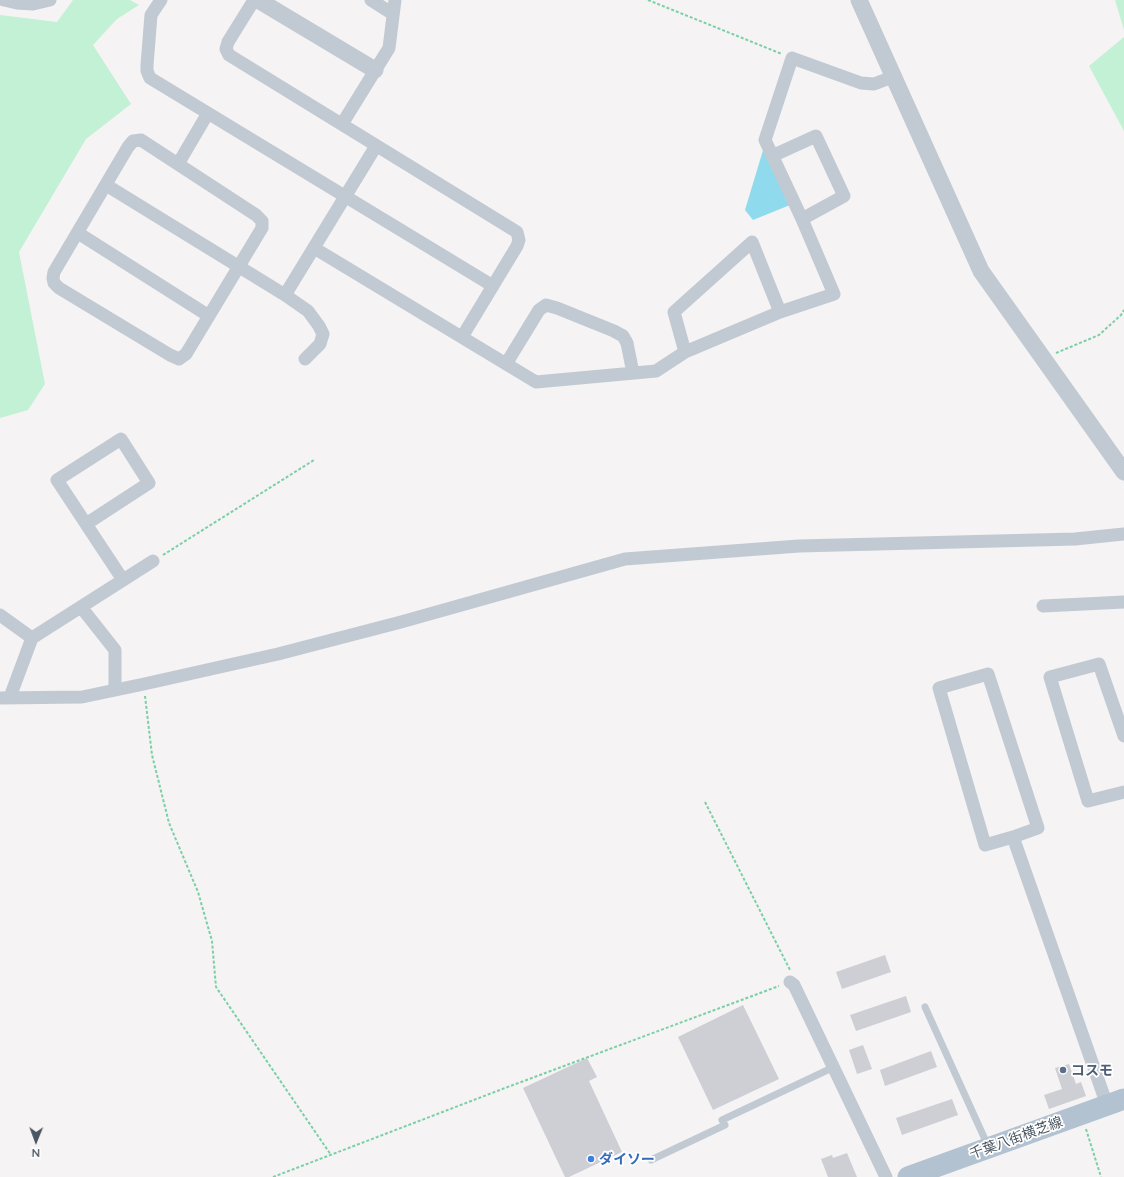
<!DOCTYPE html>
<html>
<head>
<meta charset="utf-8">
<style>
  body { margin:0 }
  #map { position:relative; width:1124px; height:1177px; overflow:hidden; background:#f5f3f3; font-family:Lato,sans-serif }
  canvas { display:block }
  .north { position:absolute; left:16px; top:1121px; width:40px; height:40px; -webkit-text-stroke:3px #fff; paint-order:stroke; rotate:181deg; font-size:11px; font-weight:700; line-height:16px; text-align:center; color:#4a5661 }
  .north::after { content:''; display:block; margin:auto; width:14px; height:18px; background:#4a5661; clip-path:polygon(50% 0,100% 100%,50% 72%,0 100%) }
</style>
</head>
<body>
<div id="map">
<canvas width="1124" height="1177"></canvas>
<div class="north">N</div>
</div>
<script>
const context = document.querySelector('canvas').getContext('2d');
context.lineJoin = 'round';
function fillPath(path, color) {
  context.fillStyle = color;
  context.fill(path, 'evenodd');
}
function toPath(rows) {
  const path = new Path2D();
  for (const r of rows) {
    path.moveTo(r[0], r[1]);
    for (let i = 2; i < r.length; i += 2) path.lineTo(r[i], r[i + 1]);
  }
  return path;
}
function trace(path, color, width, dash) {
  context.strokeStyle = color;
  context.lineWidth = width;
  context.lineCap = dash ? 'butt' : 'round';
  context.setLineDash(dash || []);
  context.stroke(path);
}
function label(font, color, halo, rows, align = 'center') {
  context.font = font + ' Lato,"Noto Sans JP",sans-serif';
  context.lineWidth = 3.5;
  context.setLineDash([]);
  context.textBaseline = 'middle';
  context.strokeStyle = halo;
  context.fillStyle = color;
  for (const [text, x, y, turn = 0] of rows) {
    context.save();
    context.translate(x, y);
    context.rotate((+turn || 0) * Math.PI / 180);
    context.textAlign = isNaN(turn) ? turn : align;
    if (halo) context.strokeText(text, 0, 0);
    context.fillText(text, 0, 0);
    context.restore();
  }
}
fillPath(toPath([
  [73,0,130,0,139,5,117,19,93,45,131,104,86,139,19,252,45,384,28,410,0,418,0,15,57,22],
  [1115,0,1124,0,1124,30],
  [1124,37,1124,131,1089,66]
]), '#c3f1d5');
fillPath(toPath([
  [764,147,790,205,753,220,745,210]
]), '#90daee');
fillPath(toPath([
  [885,955,891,972,842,989,836,972],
  [906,996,911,1012,856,1031,850,1015],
  [743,1005,779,1079,713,1110,678,1037],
  [863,1045,872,1069,857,1074,849,1050],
  [931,1051,937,1067,885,1086,880,1070],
  [587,1058,597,1077,589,1081,622,1152,569,1177,565,1177,523,1088],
  [1069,1064,1076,1084,1081,1082,1086,1096,1049,1109,1044,1095,1062,1089,1055,1068],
  [952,1099,958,1115,902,1135,896,1118],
  [847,1153,857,1177,828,1177,821,1159,832,1155,833,1158]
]), '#cdcfd5');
trace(toPath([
  [648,0,782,54],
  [1056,353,1099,335,1121,315,1124,310],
  [163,555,314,460],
  [145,696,152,755,169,823,198,892,212,941,216,987,331,1155],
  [705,802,790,970],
  [1086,1129,1101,1177],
  [273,1177,505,1088,779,986]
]), '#7ad0a6', 2, [3, 2]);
trace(toPath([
  [925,1007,988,1146],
  [651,1160,725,1125,722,1120,834,1067]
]), '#c1cad2', 7);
trace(toPath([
  [4,0,17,3,33,4,50,0],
  [161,0,151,15,147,65,147,71,150,78,493,286],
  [254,0,228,42,226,49,229,55,517,232,519,240,517,246,462,337],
  [371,0,393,14],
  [342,124,389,48,395,0],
  [141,140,256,215,262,221,262,228,186,354,179,359,170,355,59,288,54,283,53,278,54,272,128,147,133,141,141,140],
  [772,156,816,136,844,196,802,219],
  [178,164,208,113],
  [106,185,285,295,308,311,319,326,323,334,320,344,305,359],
  [78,233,209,316],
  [314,248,536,382,656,371,685,352,780,312,834,294,802,219,765,140,792,58,861,83,874,84,895,76],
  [285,295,376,146],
  [685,352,674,312,752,242,780,312],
  [506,364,539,310,546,305,557,308,614,331,623,336,627,343,633,373],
  [86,524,149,483,121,439,57,480,86,524,123,580],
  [1043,606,1124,602],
  [81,607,115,650,115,689],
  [0,615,32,638],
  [10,697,32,638,153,561],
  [0,698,82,697,144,684,278,654,401,622,625,559,799,546,1075,539,1124,534],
  [1124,736,1099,664,1050,677,1088,801,1124,792],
  [1013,837,985,845,939,688,988,674,1038,828,1013,837,1107,1105],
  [790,982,794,985,886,1177]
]), '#c1cad2', 13);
trace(toPath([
  [258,0,375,70],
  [859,0,981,271,1124,472]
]), '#c1cad2', 17);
trace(toPath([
  [908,1177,1124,1099]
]), '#b3c2d1', 21);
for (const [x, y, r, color] of [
  [1063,1070,4,"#5c6f8a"],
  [591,1159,4,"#3f7fe0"]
]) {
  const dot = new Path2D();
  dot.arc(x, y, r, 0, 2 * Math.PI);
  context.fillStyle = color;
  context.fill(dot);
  trace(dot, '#fff', 1.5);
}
label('bold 14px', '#4e5e75', '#fff', [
  ["コスモ",1071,1070]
], 'left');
label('14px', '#4a5661', '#fff', [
  ["千葉八街横芝線",1016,1138,-20]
]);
label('bold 14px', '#366cbe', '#fff', [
  ["ダイソー",599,1159]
], 'left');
</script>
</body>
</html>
